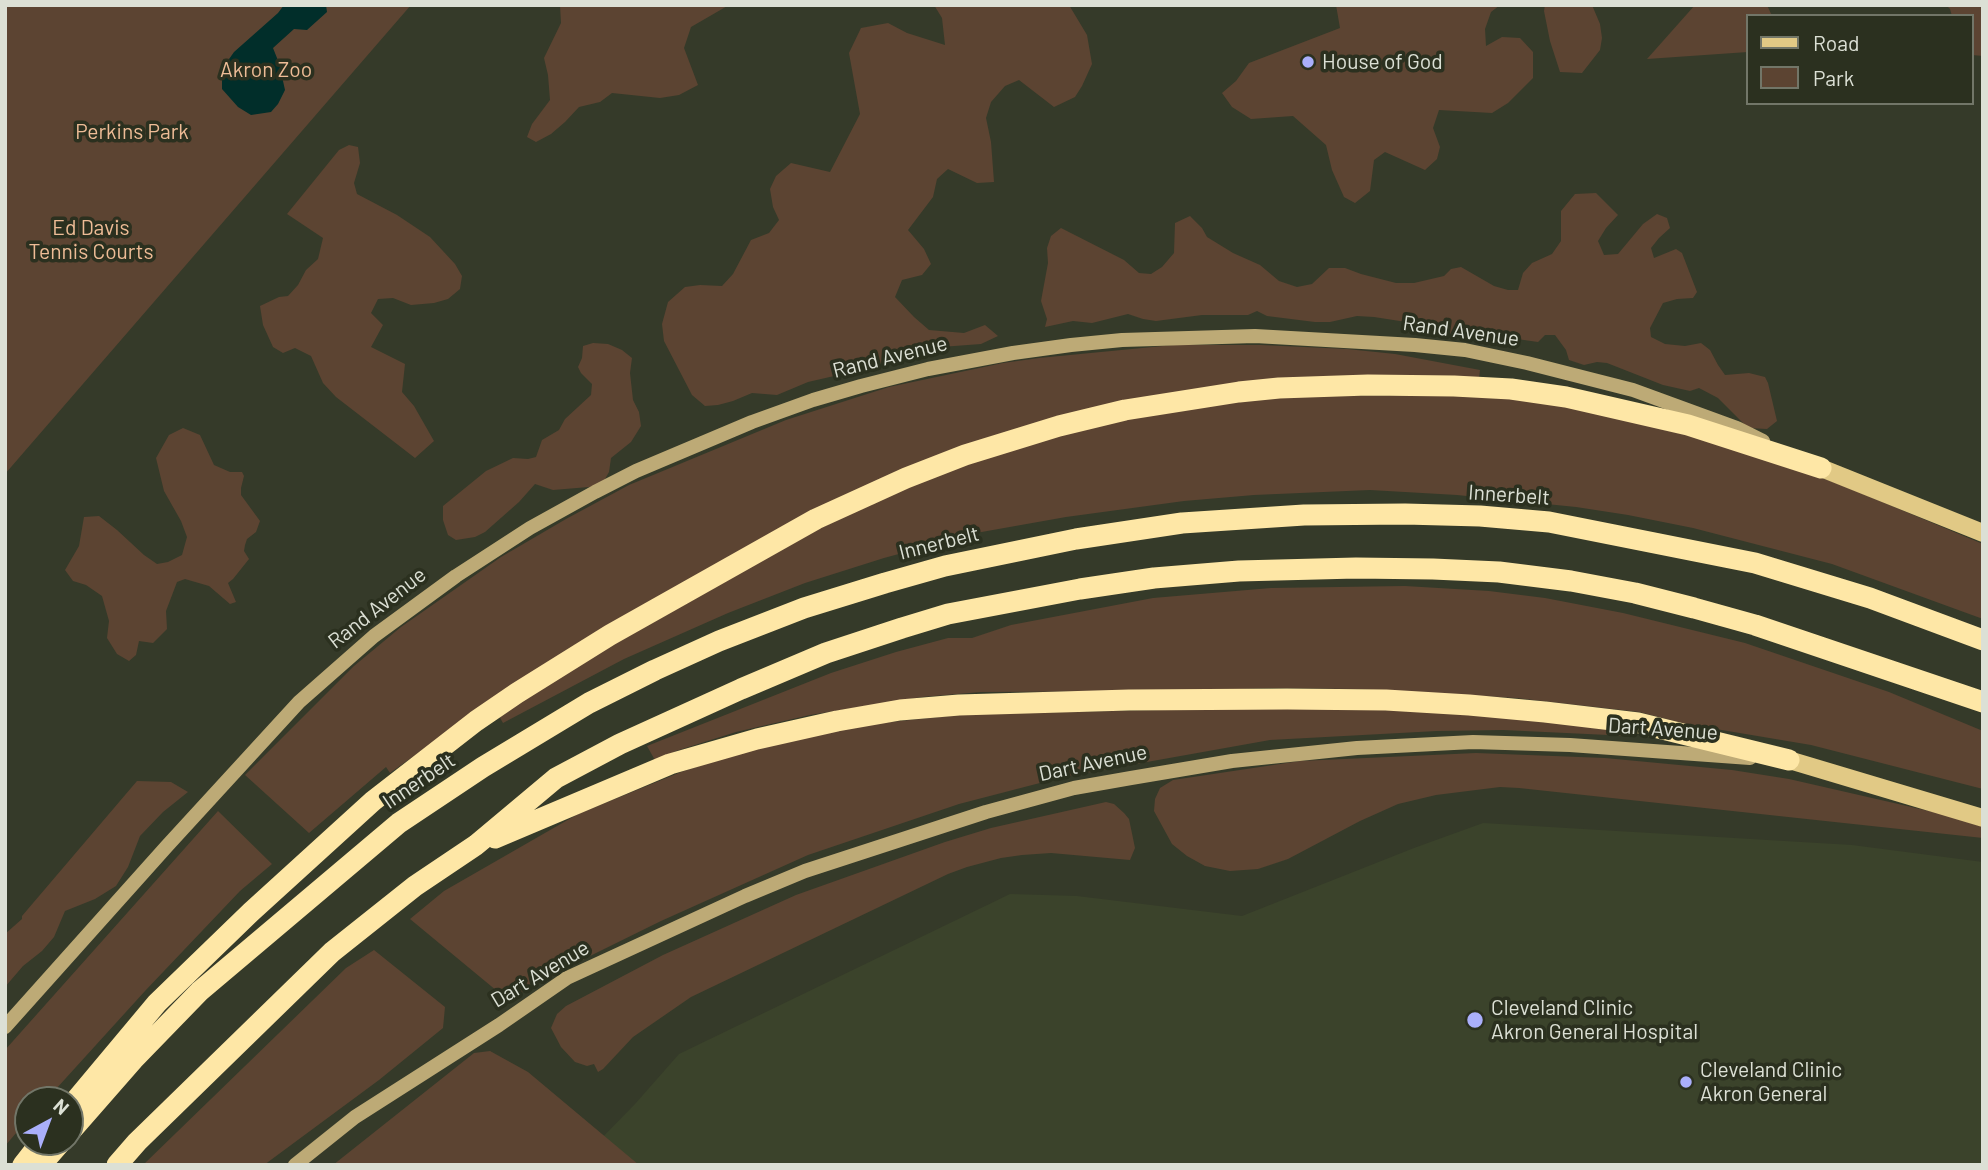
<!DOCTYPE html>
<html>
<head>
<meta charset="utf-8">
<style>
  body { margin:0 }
  #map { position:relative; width:1988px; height:1170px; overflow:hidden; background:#353a29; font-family:Barlow,sans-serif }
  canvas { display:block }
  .frame { position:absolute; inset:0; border:7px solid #dce0d5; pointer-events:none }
  .legend { position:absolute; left:1746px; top:14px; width:228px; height:91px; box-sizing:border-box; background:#2b301f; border:2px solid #727668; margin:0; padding:9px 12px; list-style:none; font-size:21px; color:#dce0d5 }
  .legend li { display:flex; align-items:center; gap:14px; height:35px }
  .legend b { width:35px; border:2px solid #727668 }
  .north { position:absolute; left:14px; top:1086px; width:70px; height:70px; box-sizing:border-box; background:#2b301f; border:2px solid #727668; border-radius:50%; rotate:41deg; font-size:19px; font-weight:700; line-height:28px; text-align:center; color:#dce0d5 }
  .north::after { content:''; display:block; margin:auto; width:24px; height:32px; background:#aaaffb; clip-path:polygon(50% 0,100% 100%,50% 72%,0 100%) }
</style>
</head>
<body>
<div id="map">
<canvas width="1988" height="1170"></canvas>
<div class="frame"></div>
<ul class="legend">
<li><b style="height:9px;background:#e1c985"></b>Road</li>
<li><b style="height:19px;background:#5c4432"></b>Park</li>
</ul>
<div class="north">N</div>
</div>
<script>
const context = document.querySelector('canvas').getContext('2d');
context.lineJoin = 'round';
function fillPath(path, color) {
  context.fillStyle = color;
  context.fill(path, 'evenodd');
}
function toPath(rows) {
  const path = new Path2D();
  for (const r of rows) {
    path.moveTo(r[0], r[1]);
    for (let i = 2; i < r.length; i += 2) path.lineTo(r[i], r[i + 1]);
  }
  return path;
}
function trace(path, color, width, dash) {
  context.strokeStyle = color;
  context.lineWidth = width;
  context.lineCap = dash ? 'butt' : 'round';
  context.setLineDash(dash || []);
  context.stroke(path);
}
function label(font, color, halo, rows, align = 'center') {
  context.font = font + ' Barlow,sans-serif';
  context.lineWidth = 7;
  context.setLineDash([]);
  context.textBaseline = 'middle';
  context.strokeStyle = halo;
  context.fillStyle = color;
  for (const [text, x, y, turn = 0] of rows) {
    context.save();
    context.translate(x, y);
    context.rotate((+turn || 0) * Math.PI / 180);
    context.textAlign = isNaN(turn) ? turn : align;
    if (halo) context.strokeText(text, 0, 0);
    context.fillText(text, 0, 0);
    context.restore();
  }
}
fillPath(toPath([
  [1483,823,1852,845,1983,862,1983,1165,339,1165,490,1051,589,1151,635,1104,679,1054,1010,894,1077,896,1242,916,1414,848]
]), '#3b432b');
fillPath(toPath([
  [5,5,411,5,5,474],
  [560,5,729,5,691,27,684,48,698,85,679,95,660,98,612,93,600,102,579,107,565,122,551,134,536,142,527,137,532,124,550,100,548,75,544,58,561,23],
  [934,5,1069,5,1087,35,1092,64,1082,86,1075,97,1054,107,1019,80,1005,86,991,102,986,118,991,142,994,182,977,183,948,169,937,179,933,197,908,230,924,249,931,264,922,275,902,280,895,297,914,317,929,330,964,333,985,325,998,336,981,344,941,347,895,362,808,382,777,395,752,393,733,401,718,405,705,406,692,395,664,341,662,324,668,302,685,287,700,285,722,286,733,274,751,240,769,233,779,220,773,207,770,189,776,176,791,163,830,172,860,114,849,53,861,28,888,23,907,33,945,45,942,18],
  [1336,5,1500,5,1491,12,1485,29,1486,46,1502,37,1520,38,1533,52,1533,78,1508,103,1492,113,1439,110,1433,128,1440,147,1437,159,1425,170,1385,152,1374,160,1370,191,1355,203,1344,197,1332,170,1326,145,1293,116,1251,119,1232,107,1222,93,1236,81,1249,63,1340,28],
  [1545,5,1592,5,1600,24,1602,38,1600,50,1582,73,1560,72,1550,41,1544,11],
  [1695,5,1767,5,1772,16,1748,16,1748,52,1647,59],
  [1946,5,1983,5,1983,56,1972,55,1972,16,1952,16,1950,9],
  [349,145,358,147,360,163,354,183,357,194,397,215,430,237,455,264,462,276,460,289,448,299,434,303,411,305,393,298,378,299,371,313,383,325,371,347,405,364,402,392,414,406,434,441,415,458,336,397,323,383,311,356,295,348,283,353,273,347,263,325,260,306,279,297,288,296,298,285,306,270,318,259,323,238,287,214,339,150],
  [1596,193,1618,215,1606,228,1598,241,1604,255,1618,254,1643,224,1657,214,1667,218,1670,228,1659,238,1651,248,1654,258,1676,249,1682,253,1697,292,1693,298,1677,299,1663,303,1650,328,1651,337,1665,344,1685,346,1701,343,1710,350,1718,365,1725,375,1749,373,1765,377,1768,383,1777,421,1767,429,1748,428,1718,398,1699,388,1690,391,1663,385,1607,363,1597,362,1584,365,1569,360,1566,350,1555,335,1545,335,1538,342,1468,332,1457,335,1442,333,1432,326,1374,317,1357,316,1330,322,1315,322,1267,316,1257,311,1248,315,1202,315,1156,321,1143,319,1128,314,1092,323,1073,321,1045,327,1047,319,1041,301,1048,263,1047,248,1051,236,1061,228,1124,260,1139,273,1151,274,1162,267,1174,253,1175,223,1190,216,1202,228,1207,237,1233,253,1260,265,1279,281,1297,287,1312,284,1329,268,1345,268,1361,274,1396,283,1414,283,1444,276,1451,269,1461,267,1494,286,1508,290,1518,290,1523,273,1532,263,1552,254,1561,241,1561,211,1575,194],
  [593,343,608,344,622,350,632,358,630,373,633,400,639,412,641,426,631,442,611,458,609,472,601,486,553,490,535,484,519,502,485,532,475,537,456,540,448,535,443,520,443,506,486,471,513,458,528,459,536,457,542,440,559,430,565,419,591,395,592,384,581,373,578,367,582,358,583,346],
  [1173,345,1261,345,1347,349,1395,354,1480,370,1479,379,1272,382,919,465,508,689,390,773,386,767,309,833,245,775,354,666,401,627,501,557,566,519,629,485,786,420,889,387,1003,363,1039,358],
  [1483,395,1568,406,1743,449,1844,486,1983,544,1983,619,1832,564,1693,528,1628,515,1576,507,1457,495,1370,490,1254,495,1184,501,1066,517,976,533,884,558,805,583,728,613,624,659,503,723,499,716,581,660,772,551,929,476,1103,421,1273,396],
  [183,428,200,435,214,465,230,472,242,472,244,476,241,488,241,495,260,521,256,532,247,539,245,545,244,551,249,559,233,579,228,583,236,602,230,604,209,586,185,579,177,582,166,611,167,629,153,643,139,641,136,655,129,661,117,654,107,638,109,621,102,596,86,585,73,581,65,570,79,546,84,517,99,516,117,530,144,555,157,564,168,562,182,555,187,537,181,521,164,491,156,458,169,435],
  [1405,586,1489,591,1545,598,1623,613,1745,643,1889,692,1983,731,1983,789,1811,745,1686,724,1639,712,1516,698,1355,689,1271,688,1179,691,981,692,922,697,810,715,736,732,676,751,656,762,647,746,831,673,896,652,948,638,972,638,1011,625,1153,598,1271,588],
  [1258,708,1402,710,1630,727,1629,736,1503,730,1437,731,1270,740,1063,777,959,804,808,855,661,921,592,955,519,994,507,994,497,991,410,919,444,891,578,814,681,772,761,745,850,726,970,714],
  [1476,753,1605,758,1732,770,1789,779,1942,814,1983,827,1983,838,1519,788,1500,787,1436,795,1398,804,1360,821,1288,859,1258,869,1230,871,1205,866,1187,856,1172,844,1154,811,1155,799,1160,788,1173,780,1300,761],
  [137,781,171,782,188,792,163,812,140,836,128,867,116,886,95,899,65,911,54,937,42,951,23,966,5,987,5,934,22,919,22,916],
  [1106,802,1114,804,1124,813,1129,819,1135,848,1130,860,1051,853,1022,855,1001,858,967,867,948,874,691,997,633,1037,603,1069,598,1072,594,1064,587,1066,575,1062,561,1047,551,1028,557,1014,566,1006,663,955,796,895,945,842,991,828],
  [218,811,272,864,240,891,145,991,46,1100,28,1100,28,1119,5,1146,5,1050],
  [374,950,445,1007,443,1028,379,1080,264,1165,143,1165,346,968],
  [490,1051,528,1072,639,1165,333,1165,474,1053]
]), '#5c4432');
fillPath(toPath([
  [284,5,326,5,327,12,307,30,294,29,273,48,279,63,285,90,278,104,271,112,251,115,238,107,222,89,222,74,227,62,234,52,278,13]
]), '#012e2a');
trace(toPath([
  [5,1027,167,846,299,702,374,636,456,576,530,528,595,492,636,471,752,422,813,400,861,386,928,369,1013,353,1071,345,1122,340,1255,336,1415,345,1465,350,1527,363,1633,390,1737,428,1763,441],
  [295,1165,355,1117,499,1025,567,978,745,896,805,871,986,812,1074,788,1131,778,1232,761,1357,748,1473,742,1570,745,1750,758]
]), '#bdaa76', 14);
trace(toPath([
  [1821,468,1983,533],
  [1789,760,1983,818]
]), '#e1c985', 18);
trace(toPath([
  [495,838,670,764,757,739,837,721,900,710,959,705,1129,700,1287,699,1386,700,1469,705,1545,712,1638,723,1789,760],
  [70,1107,157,1003,251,912,373,801,476,721,517,693,610,635,816,519,906,478,965,455,1059,426,1125,410,1239,392,1279,388,1368,385,1454,386,1511,389,1566,397,1688,425,1821,468],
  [70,1132,133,1060,200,991,399,823,483,767,589,703,655,670,719,641,804,608,885,583,945,566,1076,539,1182,523,1304,515,1405,514,1480,516,1549,522,1755,563,1870,598,1983,640],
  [23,1165,41,1142],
  [41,1165,61,1142],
  [117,1165,137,1142,332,952,415,886,476,845,556,778,620,744,741,689,826,653,902,628,948,614,1080,589,1154,578,1239,571,1356,568,1433,569,1499,572,1571,581,1635,593,1694,608,1755,625,1983,702]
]), '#fee7a6', 21);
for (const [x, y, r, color] of [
  [1308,62,7,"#aaaffb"],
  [1475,1020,9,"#aaaffb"],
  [1686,1082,7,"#aaaffb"]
]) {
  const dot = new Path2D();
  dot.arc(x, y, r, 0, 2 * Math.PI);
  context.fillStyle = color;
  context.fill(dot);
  trace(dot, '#2b301f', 2.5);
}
label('21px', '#dce0d5', '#2b301f', [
  ["House of God",1322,62],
  ["Cleveland Clinic",1491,1008],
  ["Akron General Hospital",1491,1032],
  ["Cleveland Clinic",1700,1070],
  ["Akron General",1700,1094]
], 'left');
label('21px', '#eebc96', '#2b301f', [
  ["Akron Zoo",266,70],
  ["Perkins Park",132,132],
  ["Ed Davis",91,228],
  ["Tennis Courts",91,252]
]);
label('21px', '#dce0d5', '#2b301f', [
  ["Rand Avenue",1461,331,8],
  ["Rand Avenue",890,357,-14],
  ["Innerbelt",1509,495,4],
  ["Innerbelt",939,543,-14],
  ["Rand Avenue",377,608,-38],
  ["Dart Avenue",1663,729,4],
  ["Dart Avenue",1093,763,-12],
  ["Innerbelt",419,781,-34],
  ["Dart Avenue",540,974,-31]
]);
</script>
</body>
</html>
